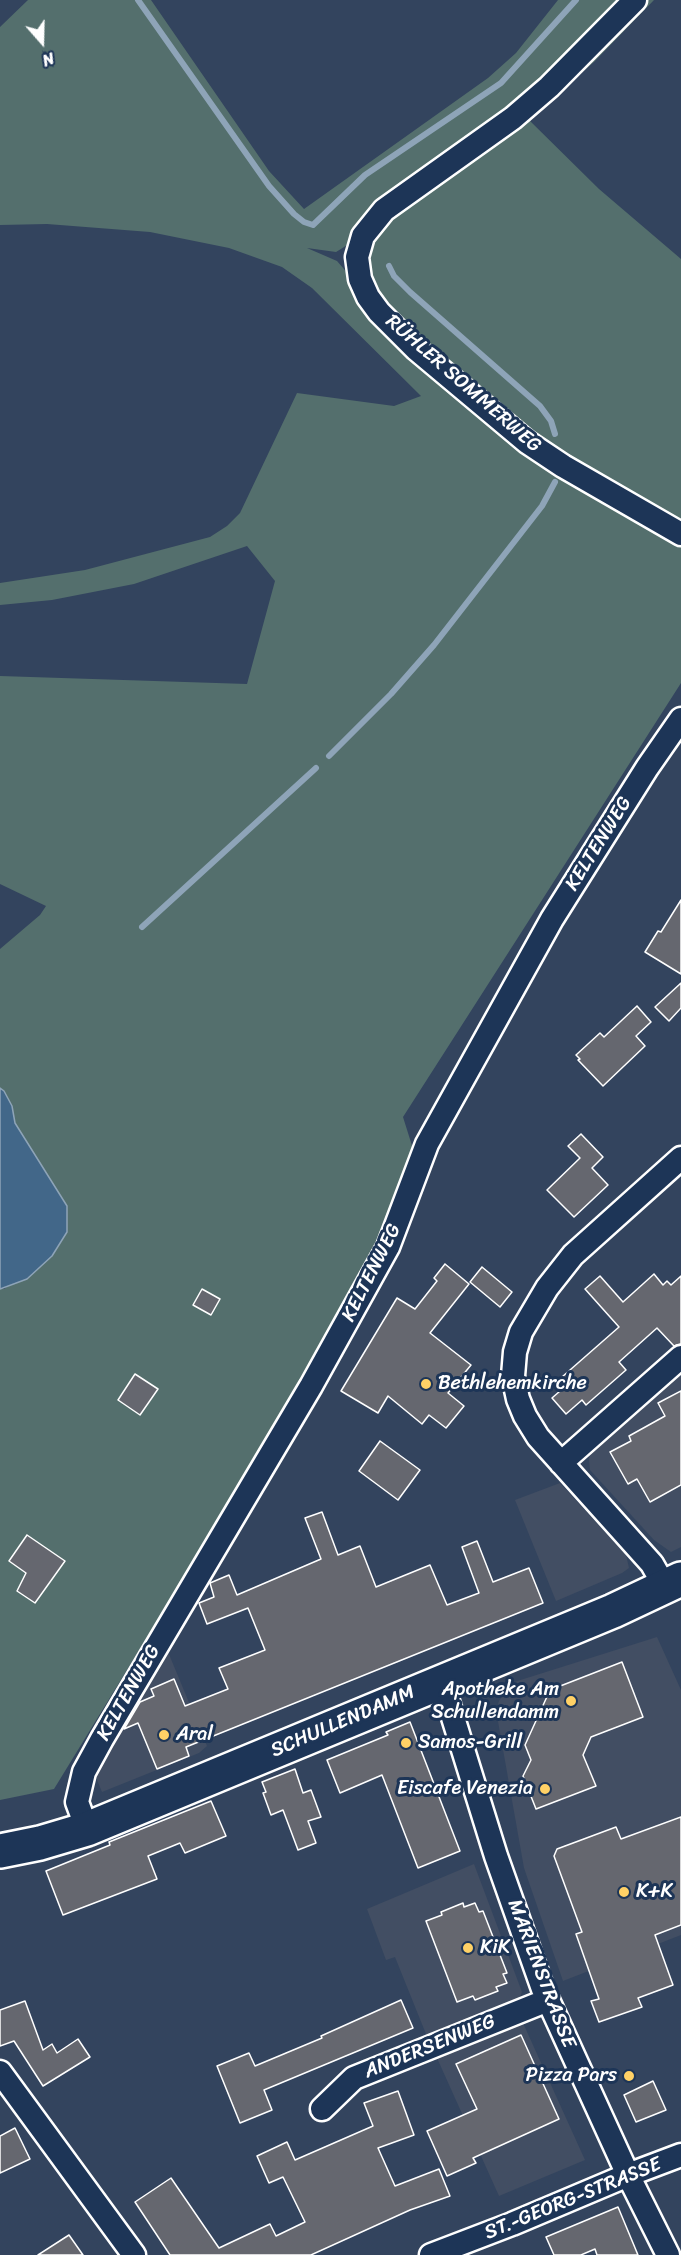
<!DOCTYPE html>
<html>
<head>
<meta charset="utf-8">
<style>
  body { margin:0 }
  #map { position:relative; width:681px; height:2255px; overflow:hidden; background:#33445e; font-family:Sriracha,sans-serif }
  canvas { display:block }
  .north { position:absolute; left:12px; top:12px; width:60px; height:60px; -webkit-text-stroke:4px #1d3557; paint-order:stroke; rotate:160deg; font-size:16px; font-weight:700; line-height:24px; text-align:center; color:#fff }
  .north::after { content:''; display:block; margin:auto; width:21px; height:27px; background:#fff; clip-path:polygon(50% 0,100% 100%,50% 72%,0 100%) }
</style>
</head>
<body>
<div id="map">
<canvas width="681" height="2255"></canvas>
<div class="north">N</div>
</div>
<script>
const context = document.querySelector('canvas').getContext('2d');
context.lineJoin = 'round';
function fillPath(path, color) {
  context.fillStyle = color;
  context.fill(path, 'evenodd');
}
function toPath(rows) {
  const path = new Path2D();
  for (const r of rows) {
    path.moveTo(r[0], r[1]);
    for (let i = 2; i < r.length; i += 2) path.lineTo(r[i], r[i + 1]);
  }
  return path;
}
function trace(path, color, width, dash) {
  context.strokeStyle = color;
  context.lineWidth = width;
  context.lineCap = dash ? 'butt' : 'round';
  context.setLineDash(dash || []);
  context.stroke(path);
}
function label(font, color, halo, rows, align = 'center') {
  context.font = font + ' Sriracha,sans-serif';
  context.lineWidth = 6;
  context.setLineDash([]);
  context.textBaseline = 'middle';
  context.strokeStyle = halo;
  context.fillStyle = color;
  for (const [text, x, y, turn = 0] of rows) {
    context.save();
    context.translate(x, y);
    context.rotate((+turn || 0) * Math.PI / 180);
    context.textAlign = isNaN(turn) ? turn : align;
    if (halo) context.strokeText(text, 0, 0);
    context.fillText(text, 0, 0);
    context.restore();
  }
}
fillPath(toPath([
  [681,1368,681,1547,671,1552,654,1540,590,1470,589,1460,590,1450],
  [560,1483,626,1555,629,1568,622,1573,556,1601,515,1500],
  [657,1637,681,1690,681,1935,563,1981,524,1868,496,1710,499,1701,511,1683],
  [166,1647,207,1746,199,1753,102,1792,92,1768],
  [474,1864,522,1992,518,2001,428,2039,395,1957,386,1960,367,1909],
  [523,2023,585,2160,499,2196,437,2058]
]), '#424e63');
fillPath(toPath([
  [28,0,151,0,269,171,304,209,488,78,516,53,558,0,654,0,594,62,528,119,599,189,681,259,681,683,403,1117,414,1152,379,1246,301,1377,269,1438,54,1789,0,1800,0,1289,4,1289,52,1256,67,1232,67,1206,0,1131,0,949,40,915,46,906,0,884,0,676,247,684,275,581,247,546,134,584,52,600,0,605,0,583,85,570,210,537,227,526,240,513,297,393,394,406,421,396,312,288,282,267,229,248,150,232,47,224,0,225,0,27],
  [362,236,350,276,337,261,307,248,336,252]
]), '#546f6d');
const water = toPath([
  [0,1088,4,1091,12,1106,15,1123,67,1206,67,1232,52,1256,27,1279,0,1289,0,1088]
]);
fillPath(water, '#426789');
trace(water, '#8ea4b8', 1.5);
trace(toPath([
  [138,0,269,186,294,214,304,222,313,225,365,175,501,83,576,0],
  [389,266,394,276,410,292,540,406,551,421,555,434],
  [329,756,391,694,434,645,542,506,555,482],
  [142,927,316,768]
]), '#8ea4b8', 6);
const building = toPath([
  [681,900,681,974,645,952,658,931,661,932,681,900],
  [681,983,681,1008,669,1021,655,1007,681,983],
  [637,1006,651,1022,636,1036,645,1046,603,1086,578,1060,580,1059,576,1055,600,1033,604,1037,637,1006],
  [581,1134,603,1157,592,1168,608,1185,574,1217,547,1190,580,1158,568,1146,581,1134],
  [445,1264,469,1284,430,1333,471,1365,448,1393,464,1406,446,1428,429,1415,422,1424,388,1396,378,1413,341,1391,397,1298,415,1309,437,1281,434,1278,445,1264],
  [482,1267,512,1292,500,1307,470,1282,482,1267],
  [654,1274,663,1285,667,1281,671,1285,681,1276,681,1344,674,1346,657,1328,619,1362,626,1370,586,1405,582,1400,566,1414,552,1398,568,1384,562,1377,619,1327,585,1289,600,1276,623,1302,654,1274],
  [202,1289,220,1299,211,1315,193,1305,202,1289],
  [135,1374,158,1389,140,1415,118,1400,135,1374],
  [681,1391,681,1485,650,1502,637,1479,628,1484,610,1452,631,1441,629,1436,665,1416,658,1403,681,1391],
  [380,1441,420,1470,398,1500,359,1471,380,1441],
  [322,1512,338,1555,360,1546,376,1587,430,1565,447,1605,479,1593,462,1547,477,1541,493,1582,529,1568,543,1603,186,1747,189,1756,157,1769,138,1723,124,1729,140,1702,154,1696,151,1689,174,1679,185,1706,228,1689,219,1668,265,1650,248,1608,207,1624,199,1603,214,1597,210,1583,229,1575,237,1595,321,1559,305,1518,322,1512],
  [27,1535,65,1561,35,1603,17,1591,26,1573,9,1561,27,1535],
  [622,1662,643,1717,591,1737,583,1755,596,1786,536,1809,523,1776,531,1760,525,1745,550,1690,622,1662],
  [410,1722,460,1851,418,1868,382,1775,340,1793,327,1760,388,1735,386,1732,410,1722],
  [295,1769,303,1793,311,1790,321,1817,308,1821,316,1843,298,1850,283,1810,271,1815,263,1793,266,1792,262,1782,295,1769],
  [211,1801,226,1836,185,1853,180,1843,148,1856,157,1879,63,1915,46,1871,110,1845,109,1842,211,1801],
  [681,1817,681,1925,655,1935,673,1985,638,1998,642,2007,599,2022,591,2001,599,1999,576,1934,582,1932,554,1856,557,1849,616,1827,621,1839,681,1817],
  [463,1903,464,1907,475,1903,479,1912,483,1911,507,1973,503,1974,507,1983,496,1987,498,1991,475,2000,473,1996,457,2002,426,1921,442,1915,441,1912,463,1903],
  [401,2000,413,2028,264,2090,272,2110,240,2123,217,2066,249,2053,255,2066,322,2038,321,2036,401,2000],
  [25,2001,43,2050,52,2044,57,2053,78,2039,90,2057,43,2086,14,2041,0,2046,0,2010,25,2001],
  [521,2035,559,2119,473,2158,476,2163,447,2176,427,2131,477,2109,456,2064,521,2035],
  [653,2081,666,2110,636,2122,624,2095,653,2081],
  [398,2091,414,2135,378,2148,395,2186,439,2169,450,2196,410,2210,311,2255,170,2255,135,2202,171,2178,219,2248,270,2224,276,2236,305,2222,283,2177,269,2183,257,2156,287,2142,295,2160,373,2126,364,2103,398,2091],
  [15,2128,30,2159,0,2173,0,2136,15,2128],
  [618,2207,638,2255,597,2255,595,2249,581,2255,554,2255,546,2237,618,2207],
  [69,2235,83,2255,38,2255,69,2235]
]);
fillPath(building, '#65676f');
trace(building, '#fff', 1.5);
const street = toPath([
  [635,0,549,87,513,118,384,210,363,236,357,257,360,279,368,297,379,312,416,349,527,442,563,466,681,534],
  [561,1463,681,1357],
  [665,1587,652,1564,538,1437,525,1416,518,1399,513,1376,515,1352,521,1332,547,1288,573,1255,681,1158],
  [442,1682,496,1856,543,1989,628,2175,668,2255],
  [87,1829,77,1802,84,1772,102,1739,311,1386,388,1247,427,1144,552,919,647,768,681,719],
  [0,2072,134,2255],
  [322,2109,354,2078,548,2000],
  [431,2255,512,2224,628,2175,681,2155]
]);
const secondary = toPath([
  [0,1851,40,1843,87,1829,613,1611,681,1579]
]);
trace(street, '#fff', 27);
trace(secondary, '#fff', 38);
trace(street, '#1d3557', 22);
trace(secondary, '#1d3557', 33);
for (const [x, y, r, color] of [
  [426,1384,6,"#ffd166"],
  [571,1701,6,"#ffd166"],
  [164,1735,6,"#ffd166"],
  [406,1743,6,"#ffd166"],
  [545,1789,6,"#ffd166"],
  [624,1892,6,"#ffd166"],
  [468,1948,6,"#ffd166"],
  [629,2076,6,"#ffd166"]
]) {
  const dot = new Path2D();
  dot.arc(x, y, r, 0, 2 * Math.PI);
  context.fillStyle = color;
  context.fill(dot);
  trace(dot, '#1d3557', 2);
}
label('20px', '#fff', '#1d3557', [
  ["RÜHLER SOMMERWEG",463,384,41],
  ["KELTENWEG",599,844,-58],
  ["KELTENWEG",372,1273,-63],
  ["KELTENWEG",129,1693,-60],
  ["SCHULLENDAMM",343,1722,-23],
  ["MARIENSTRASSE",541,1974,69],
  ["ANDERSENWEG",430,2047,-22],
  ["ST.-GEORG-STRASSE",573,2199,-22]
]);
label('20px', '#fff', '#1d3557', [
  ["Bethlehemkirche",438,1384],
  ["Apotheke Am",559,1690,"right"],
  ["Schullendamm",559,1713,"right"],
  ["Aral",176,1735],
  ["Samos-Grill",418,1743],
  ["Eiscafe Venezia",533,1789,"right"],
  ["K+K",636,1892],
  ["KiK",480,1948],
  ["Pizza Pars",617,2076,"right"]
], 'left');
</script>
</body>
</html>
